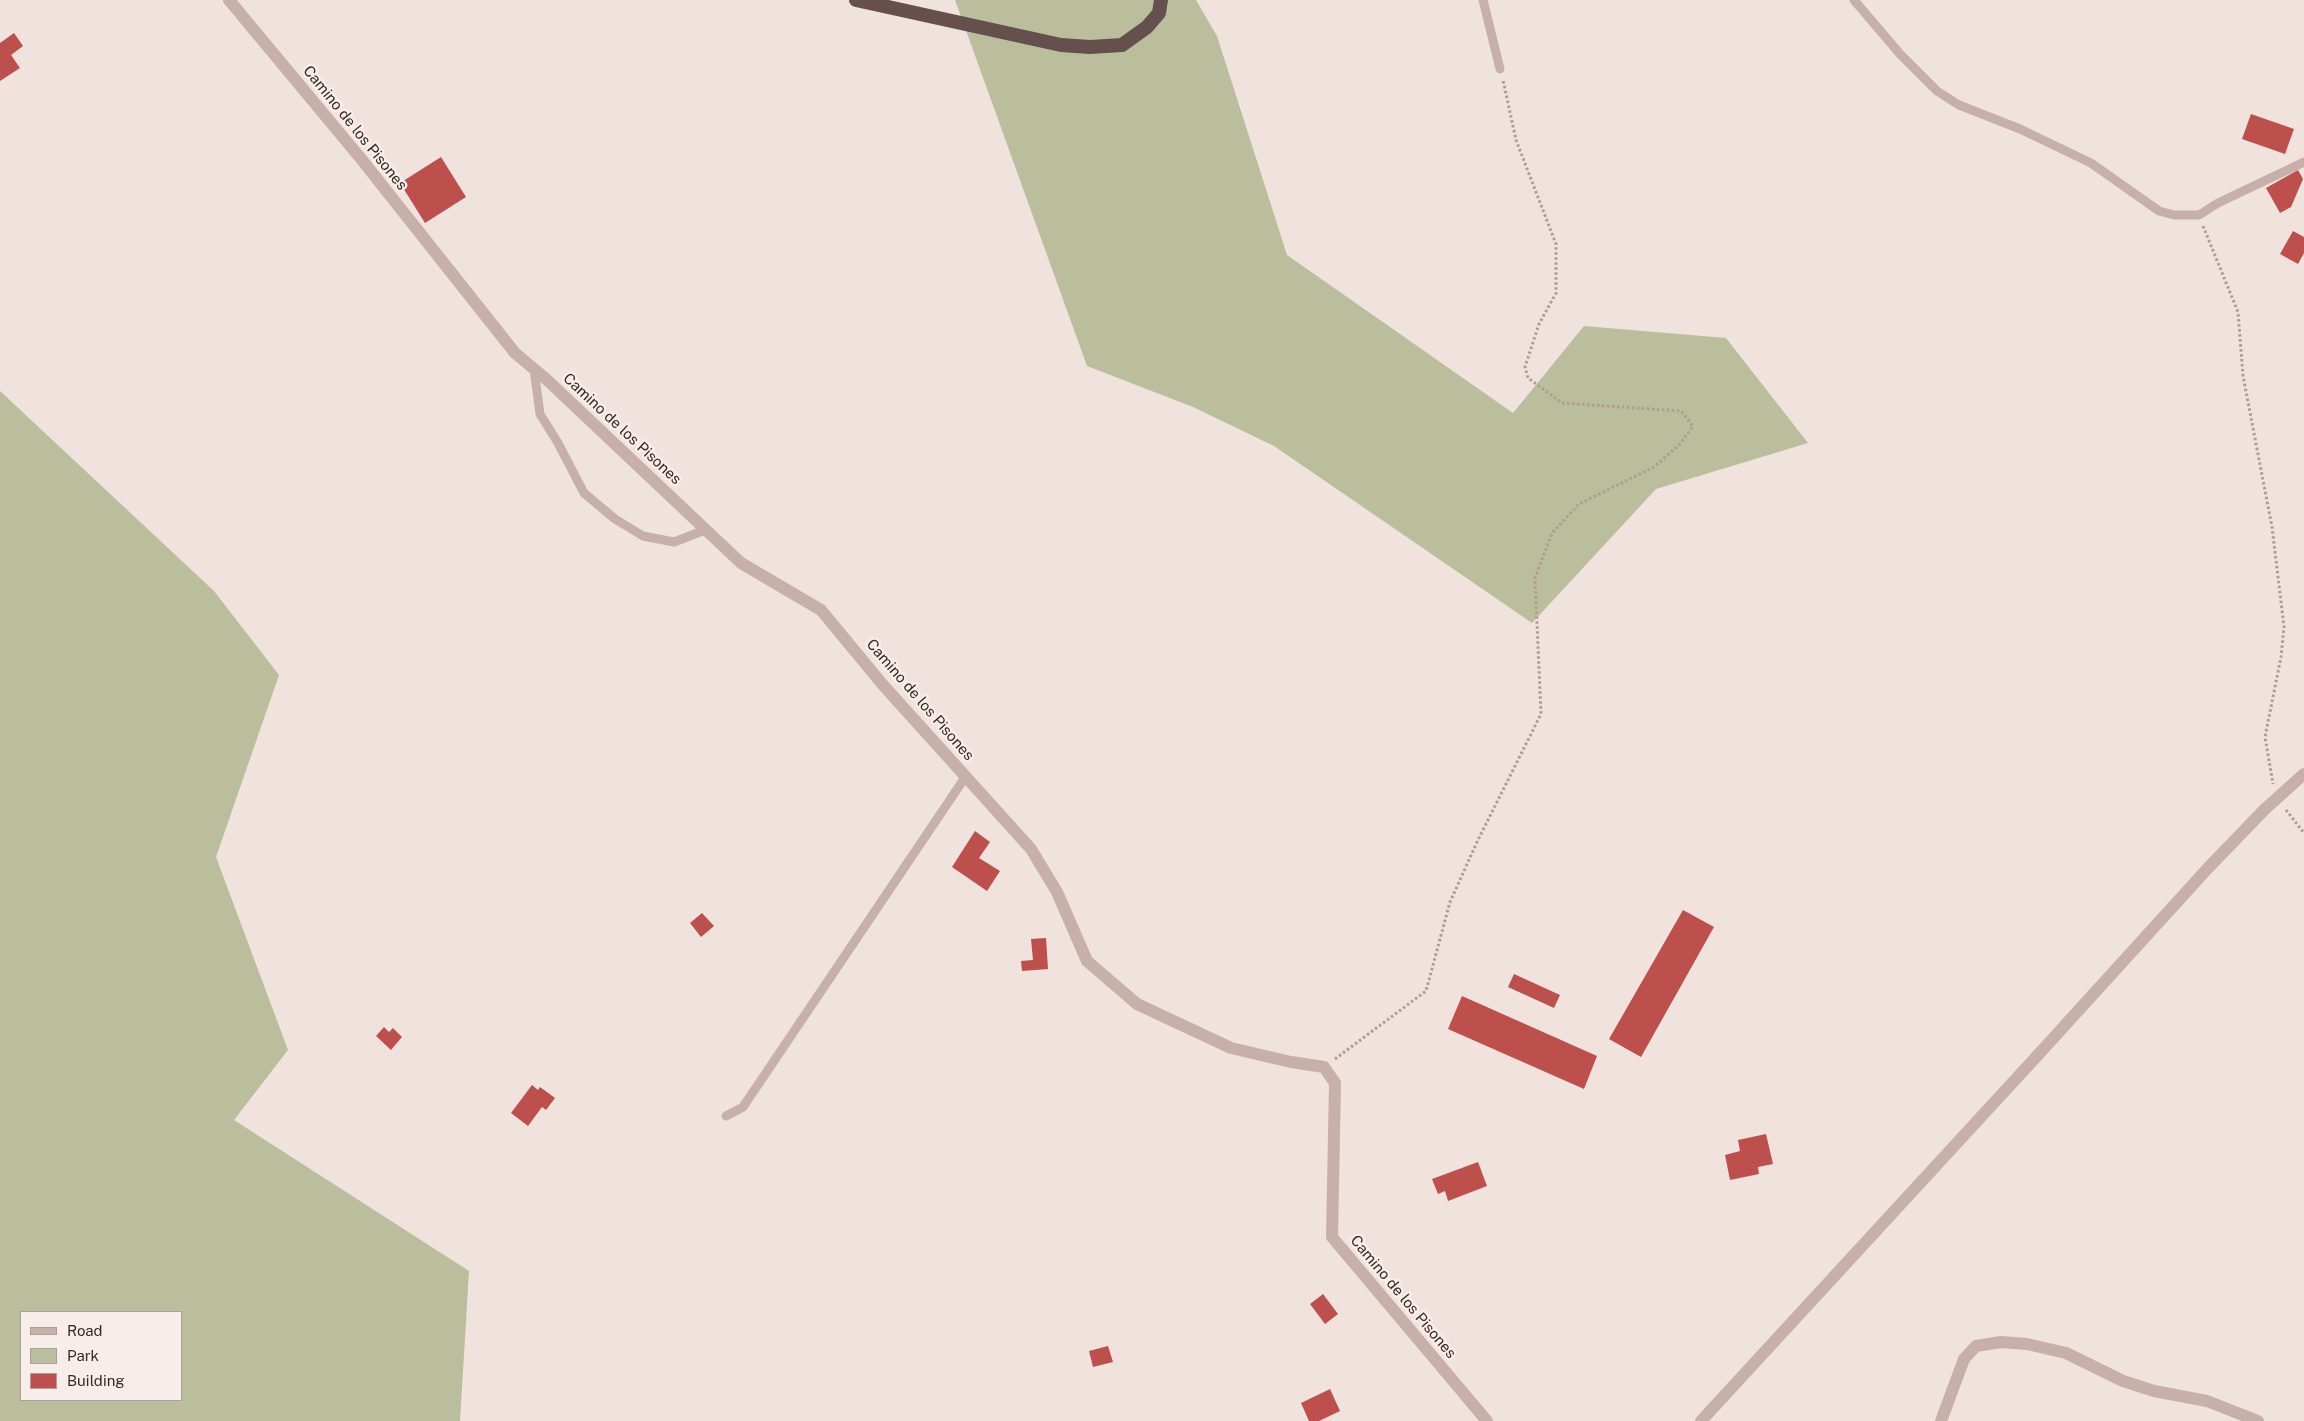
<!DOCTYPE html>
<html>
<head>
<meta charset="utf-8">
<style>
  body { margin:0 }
  #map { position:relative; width:2304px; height:1421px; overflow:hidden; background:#f0e2dc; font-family:"Public Sans",sans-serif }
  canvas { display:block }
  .legend { position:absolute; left:20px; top:1311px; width:162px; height:90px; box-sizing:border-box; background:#f8ede8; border:1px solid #aa9f9b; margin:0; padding:6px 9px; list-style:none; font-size:15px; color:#352a28 }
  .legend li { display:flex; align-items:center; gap:10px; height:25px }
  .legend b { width:25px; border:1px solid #aa9f9b }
</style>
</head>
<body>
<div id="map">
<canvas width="2304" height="1421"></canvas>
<ul class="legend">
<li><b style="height:6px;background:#c7b0a9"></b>Road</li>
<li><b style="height:14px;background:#bbbe9d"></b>Park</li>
<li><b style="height:14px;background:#bd4f4d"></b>Building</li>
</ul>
</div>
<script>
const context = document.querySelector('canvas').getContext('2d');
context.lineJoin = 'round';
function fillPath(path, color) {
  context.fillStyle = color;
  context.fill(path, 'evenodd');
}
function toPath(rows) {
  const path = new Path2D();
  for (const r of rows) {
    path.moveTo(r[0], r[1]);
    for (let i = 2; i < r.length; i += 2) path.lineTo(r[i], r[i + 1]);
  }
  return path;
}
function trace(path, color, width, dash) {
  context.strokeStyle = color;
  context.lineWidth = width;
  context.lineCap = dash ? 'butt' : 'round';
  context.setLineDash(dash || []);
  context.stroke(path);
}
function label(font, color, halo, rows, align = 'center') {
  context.font = font + ' "Public Sans",sans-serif';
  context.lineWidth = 5;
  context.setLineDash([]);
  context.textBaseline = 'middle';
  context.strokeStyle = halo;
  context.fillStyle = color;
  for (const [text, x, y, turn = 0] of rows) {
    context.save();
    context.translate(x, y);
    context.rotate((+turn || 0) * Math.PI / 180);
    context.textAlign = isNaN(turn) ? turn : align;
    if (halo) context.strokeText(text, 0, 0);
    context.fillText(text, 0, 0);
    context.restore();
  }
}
fillPath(toPath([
  [955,0,1196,0,1217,36,1287,255,1513,413,1584,326,1726,338,1808,443,1656,489,1532,623,1274,446,1193,407,1087,366],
  [0,391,214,591,279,675,216,857,288,1050,234,1120,469,1271,460,1421,0,1421],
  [21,1312,181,1312,181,1400,21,1400]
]), '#bbbe9d');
fillPath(toPath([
  [14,33,23,46,11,55,20,68,0,81,0,43],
  [2251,114,2294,129,2285,154,2242,139],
  [441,157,466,197,425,223,400,183],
  [2298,170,2303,179,2291,207,2280,213,2266,188],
  [2293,231,2304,237,2304,253,2298,264,2280,254],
  [975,831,990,842,979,858,1000,871,987,891,952,867],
  [1683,910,1714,927,1641,1057,1609,1039],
  [702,913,714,926,701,937,690,923],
  [1046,938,1048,969,1022,971,1021,961,1033,960,1031,939],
  [1514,974,1560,995,1554,1008,1508,987],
  [1462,996,1597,1056,1584,1089,1448,1029],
  [384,1027,389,1032,393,1028,402,1037,391,1050,376,1036],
  [532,1085,538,1090,540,1087,555,1098,546,1110,542,1107,528,1126,511,1113],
  [1766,1134,1773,1164,1758,1167,1759,1174,1730,1180,1725,1155,1740,1151,1738,1140],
  [1478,1162,1487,1186,1448,1201,1445,1191,1438,1194,1432,1179],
  [1323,1294,1338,1314,1325,1324,1310,1304],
  [1108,1346,1113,1362,1093,1367,1089,1351],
  [1330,1389,1340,1411,1319,1421,1309,1421,1301,1403]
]), '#bd4f4d');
trace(toPath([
  [2203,226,2238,312,2243,376,2272,527,2284,627,2281,657,2265,737,2273,784],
  [2286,810,2304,833],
  [1335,1059,1426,991,1450,902,1478,840,1541,714,1535,578,1552,533,1579,504,1654,467,1679,445,1693,426,1681,411,1562,403,1528,378,1525,367,1539,324,1556,293,1556,244,1516,140,1503,80]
]), '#b39a93', 3, [2.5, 2.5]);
trace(toPath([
  [1483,0,1500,69],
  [1854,0,1900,54,1937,91,1959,105,2020,129,2091,163,2159,211,2174,215,2199,215,2218,203,2304,162],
  [534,369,540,414,558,443,584,493,615,519,643,536,674,542,705,530],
  [726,1116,743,1107,966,776]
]), '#c7b0a9', 9);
trace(toPath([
  [229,0,362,160,515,353,545,378,741,563,821,610,883,685,1031,849,1057,892,1087,961,1137,1004,1231,1048,1291,1062,1324,1067,1335,1083,1332,1237,1487,1421],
  [1941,1421,1964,1359,1976,1346,2001,1342,2027,1344,2066,1353,2123,1381,2154,1391,2207,1401,2258,1421]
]), '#c7b0a9', 12);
trace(toPath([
  [1701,1421,2037,1056]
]), '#c7b0a9', 12);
trace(toPath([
  [856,0,1061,45,1090,47,1122,45,1147,27,1159,13,1161,0]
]), '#66504e', 14);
trace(toPath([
  [2037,1056,2208,868,2265,809,2304,774]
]), '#c7b0a9', 12);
label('15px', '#352a28', '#f8ede8', [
  ["Camino de los Pisones",355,128,51],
  ["Camino de los Pisones",622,429,43],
  ["Camino de los Pisones",920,700,49],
  ["Camino de los Pisones",1403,1297,50]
]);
</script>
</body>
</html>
